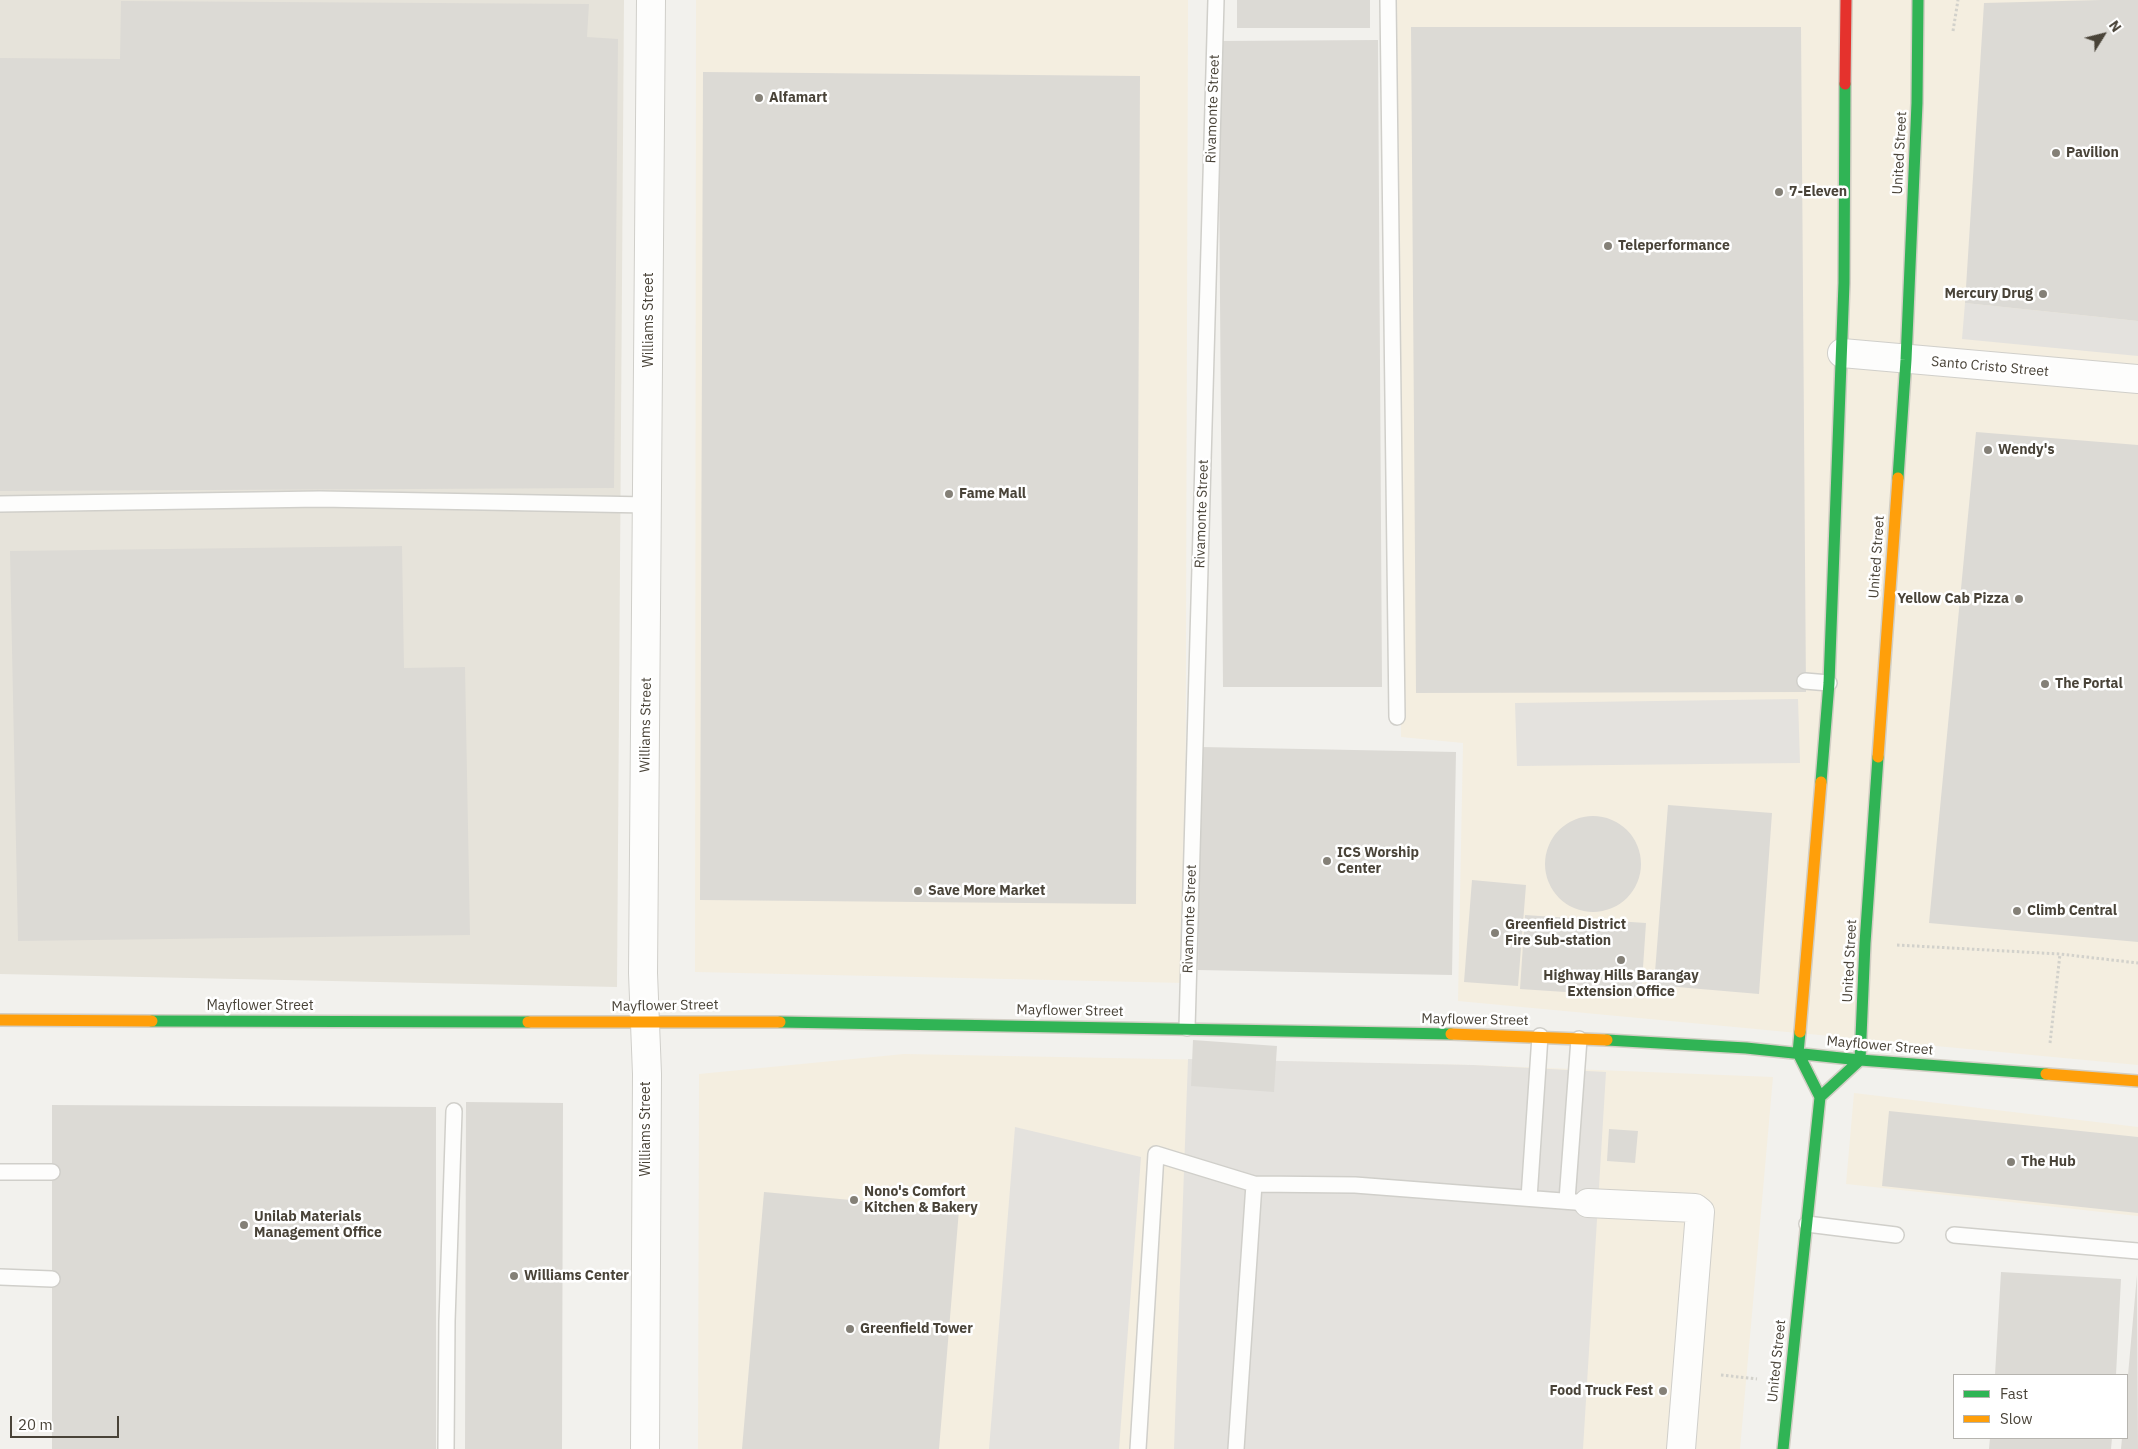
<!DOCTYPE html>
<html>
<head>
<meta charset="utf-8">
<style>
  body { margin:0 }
  #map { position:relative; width:2138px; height:1449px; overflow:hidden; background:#f2f1ed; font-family:"IBM Plex Sans",sans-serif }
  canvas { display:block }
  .legend { position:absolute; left:1953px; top:1374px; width:175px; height:65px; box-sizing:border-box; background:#fff; border:1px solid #b6b4af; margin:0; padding:6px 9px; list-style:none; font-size:15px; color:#494338 }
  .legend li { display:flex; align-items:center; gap:10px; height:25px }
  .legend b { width:25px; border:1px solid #b6b4af }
  .north { position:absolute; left:2078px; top:10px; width:50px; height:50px; -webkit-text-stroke:4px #fff; paint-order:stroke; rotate:54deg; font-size:14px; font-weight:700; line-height:20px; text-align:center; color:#494338 }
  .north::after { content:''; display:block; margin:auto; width:18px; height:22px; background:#494338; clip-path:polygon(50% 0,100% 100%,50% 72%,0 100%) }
  .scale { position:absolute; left:10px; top:1416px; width:109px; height:22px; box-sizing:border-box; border:2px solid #494338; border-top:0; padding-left:6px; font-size:15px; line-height:18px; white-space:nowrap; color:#494338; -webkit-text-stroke:4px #fff; paint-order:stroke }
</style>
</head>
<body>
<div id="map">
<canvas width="2138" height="1449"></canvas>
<ul class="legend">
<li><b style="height:6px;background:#30b455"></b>Fast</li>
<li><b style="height:6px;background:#ff9f0a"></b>Slow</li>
</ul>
<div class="north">N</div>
<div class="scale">20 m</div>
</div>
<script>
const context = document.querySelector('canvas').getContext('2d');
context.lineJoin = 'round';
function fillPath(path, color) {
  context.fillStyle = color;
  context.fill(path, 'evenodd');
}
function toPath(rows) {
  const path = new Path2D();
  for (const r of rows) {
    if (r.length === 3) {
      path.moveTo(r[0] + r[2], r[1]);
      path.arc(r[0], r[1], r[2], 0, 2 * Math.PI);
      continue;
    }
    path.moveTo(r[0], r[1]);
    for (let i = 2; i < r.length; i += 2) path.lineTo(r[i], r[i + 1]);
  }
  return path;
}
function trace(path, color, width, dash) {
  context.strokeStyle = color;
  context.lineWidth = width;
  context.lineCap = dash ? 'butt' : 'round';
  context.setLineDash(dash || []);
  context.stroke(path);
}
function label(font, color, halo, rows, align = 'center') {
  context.font = font + ' "IBM Plex Sans",sans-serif';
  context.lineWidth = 5;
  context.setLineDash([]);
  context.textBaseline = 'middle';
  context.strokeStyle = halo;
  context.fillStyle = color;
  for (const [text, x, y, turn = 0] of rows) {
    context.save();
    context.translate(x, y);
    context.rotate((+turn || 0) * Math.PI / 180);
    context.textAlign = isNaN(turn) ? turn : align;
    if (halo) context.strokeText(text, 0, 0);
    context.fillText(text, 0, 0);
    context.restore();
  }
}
fillPath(toPath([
  [0,0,624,0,617,987,0,974]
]), '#e6e3da');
fillPath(toPath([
  [696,0,1188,0,1185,983,695,972],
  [1397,0,2138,0,2138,1065,1458,1001,1463,743,1401,737],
  [904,1054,1473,1065,1773,1077,1740,1449,698,1449,699,1074],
  [1854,1093,2138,1127,2138,1216,1846,1184]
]), '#f4eee0');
fillPath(toPath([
  [1965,303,2138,321,2138,356,1962,339],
  [1798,699,1800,763,1517,766,1515,703],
  [1188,1059,1473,1065,1606,1072,1583,1449,1174,1449],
  [1015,1127,1141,1157,1119,1449,989,1449]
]), '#e4e2de');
fillPath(toPath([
  [1237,0,1370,0,1370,28,1237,28],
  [2101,0,2138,0,2138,321,1965,303,1984,3],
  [121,1,589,4,587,37,618,39,614,488,0,491,0,58,120,59],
  [1411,27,1801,27,1806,692,1416,693],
  [1378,40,1382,687,1223,687,1218,41],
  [703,72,1140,76,1136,904,700,900],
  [1976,432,2138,445,2138,942,1929,923],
  [402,546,404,668,465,667,470,935,18,941,10,551],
  [1201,747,1456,752,1452,975,1198,970],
  [1668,805,1772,813,1759,994,1654,985],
  [1593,864,48],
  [1472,880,1526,885,1518,986,1464,982],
  [1525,915,1646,923,1641,997,1520,989],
  [1193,1040,1277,1046,1274,1092,1191,1086],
  [466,1102,563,1103,562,1449,465,1449],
  [52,1105,436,1107,436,1449,52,1449],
  [1889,1111,2138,1137,2138,1213,1882,1186],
  [1609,1129,1638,1131,1635,1163,1607,1161],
  [764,1192,959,1210,939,1449,742,1449],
  [2001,1272,2121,1279,2116,1375,1995,1375],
  [2137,1275,2138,1449,2121,1449,2122,1438,2127,1438,2127,1386],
  [1990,1438,2112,1438,2111,1449,1989,1449]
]), '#dcdad5');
const lane = toPath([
  [1388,0,1397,717],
  [0,504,320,499,648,505],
  [1805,681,1829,683],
  [1187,1028,1216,0],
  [0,1172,52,1172],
  [1529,1198,1540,1036],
  [1567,1200,1579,1039],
  [1807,1224,1896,1235],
  [1954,1235,2138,1251],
  [0,1277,52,1279],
  [446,1449,447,1321,454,1111],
  [1138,1449,1156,1154,1254,1184,1355,1185,1588,1203],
  [1236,1449,1254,1184]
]);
const street = toPath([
  [1842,353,2138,379],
  [1588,1203,1695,1208,1700,1212,1681,1449],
  [645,1449,647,1074,643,973,651,0]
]);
const fast = toPath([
  [1898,478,1906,360,1917,103,1918,0],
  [1821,782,1829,683,1844,283,1845,84],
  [152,1021,528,1022],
  [780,1022,1451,1034],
  [1607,1040,1746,1048,1860,1060,2046,1074],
  [1820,1097,1860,1060,1865,943,1878,757],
  [1783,1449,1820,1097,1798,1053,1800,1032]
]);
const slow = toPath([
  [1878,757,1898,478],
  [0,1020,152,1021],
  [528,1022,780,1022],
  [1800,1032,1821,782],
  [1451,1034,1607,1040],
  [2046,1074,2138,1081]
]);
const jam = toPath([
  [1845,84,1846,0]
]);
trace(lane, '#d0cfca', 18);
trace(street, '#d0cfca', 30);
trace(fast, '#d2cec4', 14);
trace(slow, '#d2cec4', 14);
trace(jam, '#d2cec4', 14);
trace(toPath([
  [1953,31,1958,0],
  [1897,945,2060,954,2138,963],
  [2050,1043,2060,954],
  [1721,1375,1757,1379]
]), '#d2d1cb', 3, [2.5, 2.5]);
trace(lane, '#fdfdfc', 15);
trace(street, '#fdfdfc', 28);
trace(fast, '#30b455', 11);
trace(slow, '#ff9f0a', 11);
trace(jam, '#e5322d', 11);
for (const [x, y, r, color] of [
  [759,98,5,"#848077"],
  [2056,153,5,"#848077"],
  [1779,192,5,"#848077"],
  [1608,246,5,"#848077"],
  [2043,294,5,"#848077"],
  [1988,450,5,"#848077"],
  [949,494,5,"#848077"],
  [2019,599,5,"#848077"],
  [2045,684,5,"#848077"],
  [1327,861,5,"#848077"],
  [918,891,5,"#848077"],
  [2017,911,5,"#848077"],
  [1495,933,5,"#848077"],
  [1621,960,5,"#848077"],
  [2011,1162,5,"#848077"],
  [854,1200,5,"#848077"],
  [244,1225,5,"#848077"],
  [514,1276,5,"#848077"],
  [850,1329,5,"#848077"],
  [1663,1391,5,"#848077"]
]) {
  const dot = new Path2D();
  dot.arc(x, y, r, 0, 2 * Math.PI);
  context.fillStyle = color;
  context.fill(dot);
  trace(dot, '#fff', 2);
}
label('bold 14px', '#494338', '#fff', [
  ["Alfamart",769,98],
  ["Pavilion",2066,153],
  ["7-Eleven",1789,192],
  ["Teleperformance",1618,246],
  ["Mercury Drug",2033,294,"right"],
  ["Wendy's",1998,450],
  ["Fame Mall",959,494],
  ["Yellow Cab Pizza",2009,599,"right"],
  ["The Portal",2055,684],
  ["ICS Worship",1337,853],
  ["Center",1337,869],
  ["Save More Market",928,891],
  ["Climb Central",2027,911],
  ["Greenfield District",1505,925],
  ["Fire Sub-station",1505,941],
  ["Highway Hills Barangay",1621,976,"center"],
  ["Extension Office",1621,992,"center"],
  ["The Hub",2021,1162],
  ["Nono's Comfort",864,1192],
  ["Kitchen & Bakery",864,1208],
  ["Unilab Materials",254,1217],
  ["Management Office",254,1233],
  ["Williams Center",524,1276],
  ["Greenfield Tower",860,1329],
  ["Food Truck Fest",1653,1391,"right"]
], 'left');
label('14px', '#494338', '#fff', [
  ["Rivamonte Street",1213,109,-88],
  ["United Street",1900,153,-87],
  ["Williams Street",649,320,-90],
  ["Santo Cristo Street",1990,367,5],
  ["Rivamonte Street",1202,514,-88],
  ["United Street",1877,557,-86],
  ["Williams Street",646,725,-89],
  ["Rivamonte Street",1190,919,-88],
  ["United Street",1850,961,-87],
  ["Mayflower Street",260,1006],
  ["Mayflower Street",665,1006,-1],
  ["Mayflower Street",1070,1011,1],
  ["Mayflower Street",1475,1020,1],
  ["Mayflower Street",1880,1046,5],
  ["Williams Street",646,1129,-90],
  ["United Street",1777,1361,-84]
]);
</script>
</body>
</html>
